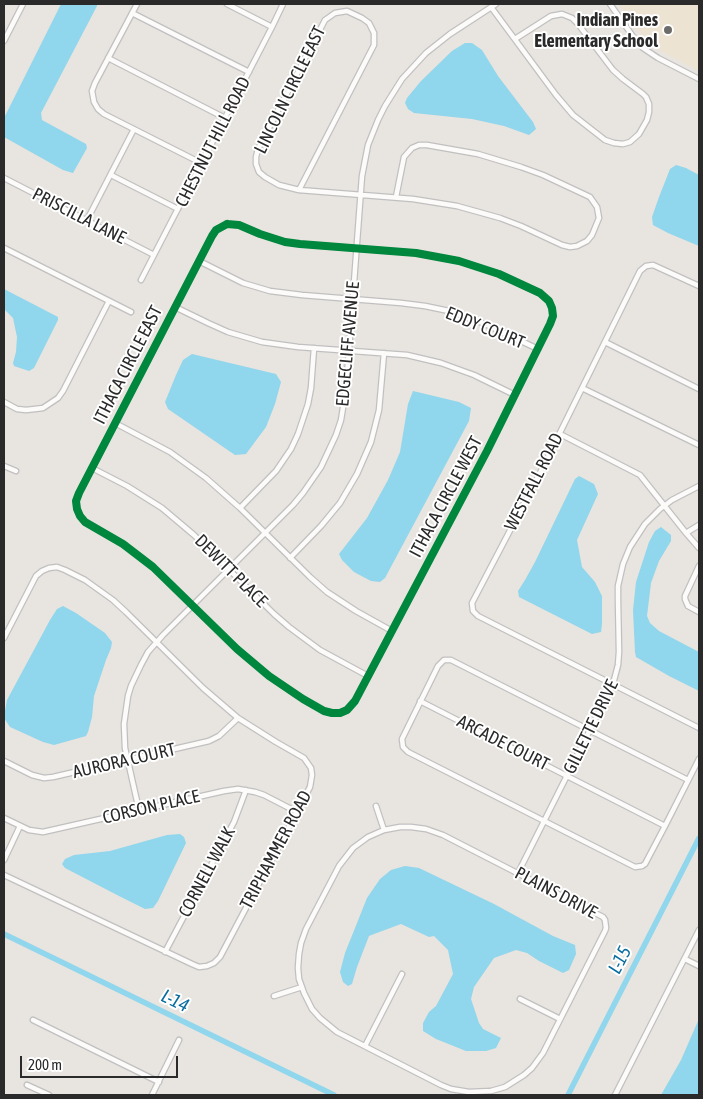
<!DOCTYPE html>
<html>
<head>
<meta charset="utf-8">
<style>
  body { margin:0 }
  #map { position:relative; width:703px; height:1099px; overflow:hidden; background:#e8e4df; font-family:"Asap Condensed",sans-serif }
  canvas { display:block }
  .frame { position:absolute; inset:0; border:5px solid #2a2a2a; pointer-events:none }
  .scale { position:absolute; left:20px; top:1056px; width:158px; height:22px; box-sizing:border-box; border:2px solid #2a2a2a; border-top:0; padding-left:6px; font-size:15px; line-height:18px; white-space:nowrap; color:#2a2a2a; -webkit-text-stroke:4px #fff; paint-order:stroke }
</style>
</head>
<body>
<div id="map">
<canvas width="703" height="1099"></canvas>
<div class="frame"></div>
<div class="scale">200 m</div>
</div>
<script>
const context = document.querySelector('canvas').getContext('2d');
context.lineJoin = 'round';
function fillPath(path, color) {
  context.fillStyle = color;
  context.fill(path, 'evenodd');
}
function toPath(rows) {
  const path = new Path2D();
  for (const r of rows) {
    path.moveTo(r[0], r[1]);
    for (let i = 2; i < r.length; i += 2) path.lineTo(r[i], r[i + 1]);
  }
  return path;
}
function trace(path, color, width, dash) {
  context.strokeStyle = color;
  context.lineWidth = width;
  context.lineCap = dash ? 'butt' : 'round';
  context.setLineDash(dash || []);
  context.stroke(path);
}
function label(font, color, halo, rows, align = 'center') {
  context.font = font + ' "Asap Condensed",sans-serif';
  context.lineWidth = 4;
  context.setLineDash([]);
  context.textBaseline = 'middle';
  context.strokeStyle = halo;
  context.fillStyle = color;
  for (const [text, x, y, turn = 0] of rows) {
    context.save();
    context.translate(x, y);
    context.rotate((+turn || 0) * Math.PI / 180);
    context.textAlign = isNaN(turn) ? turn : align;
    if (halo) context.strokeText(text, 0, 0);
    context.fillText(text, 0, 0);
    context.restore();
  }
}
fillPath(toPath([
  [618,4,699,4,699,71,653,47,643,37]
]), '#ece3d3');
fillPath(toPath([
  [61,4,97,4,97,6,41,113,42,120,86,144,87,148,73,173,63,170,4,137,4,118],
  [465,43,472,43,482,50,498,76,533,122,536,129,529,135,504,126,472,119,414,113,408,109,405,103,407,98,421,81,452,51],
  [676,165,686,168,699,175,699,246,668,233,653,225,652,217,659,197,670,169],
  [4,289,58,317,58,320,34,368,29,371,14,366,13,363,16,352,17,337,13,318,4,309],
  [192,354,276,374,281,382,275,404,266,427,246,454,235,455,168,409,165,402,176,375,183,360],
  [413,391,459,402,471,408,469,421,385,578,380,582,371,581,354,572,342,560,339,554,367,518,388,480,400,452,408,404],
  [579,476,594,484,598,494,577,540,582,567,595,582,602,596,602,624,601,632,592,634,519,597,518,591,525,580,535,562,575,479],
  [661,527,671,535,671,541,659,561,651,583,647,616,650,623,659,631,699,652,699,691,669,676,636,657,635,652,633,610,636,582,649,542,655,531],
  [63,606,76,613,105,633,112,642,111,648,106,660,94,696,92,717,88,732,86,736,54,745,43,742,10,727,4,718,4,716,7,700,50,620,57,609],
  [180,834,184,837,186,843,158,901,153,908,145,909,119,896,65,868,62,864,65,859,74,855,110,851,167,835],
  [405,866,419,868,494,904,553,936,575,945,576,954,569,970,563,973,539,961,527,953,516,950,494,958,474,987,471,999,479,1023,483,1029,501,1038,496,1048,486,1051,466,1051,436,1039,423,1031,423,1023,429,1012,436,1006,453,974,448,950,434,936,429,937,401,924,374,934,369,936,357,967,352,984,348,986,343,982,340,972,345,953,367,898,380,879,391,870],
  [698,1021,699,1095,661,1095,681,1060]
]), '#90d6ec');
trace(toPath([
  [4,934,334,1095],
  [568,1095,699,838]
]), '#90d6ec', 5.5);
const minor = toPath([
  [137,4,95,83,92,91,94,102,98,109,104,114,201,163],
  [227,4,272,27],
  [610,4,634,38,643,48,658,58,699,79],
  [491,7,556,95,573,115,605,140,614,143,623,144,630,142,639,134,647,120,649,112,649,104,646,97,643,94,623,79,613,70,578,24,572,18,562,14,551,16,515,39],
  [132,13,249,72],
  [4,41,23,4],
  [108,58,225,118],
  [111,175,178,209],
  [4,178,154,255],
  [299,190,374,45,374,33,369,23,362,18,347,11,335,13,325,20,258,149,256,157,256,164,259,172,265,177,279,185,299,190,413,199,457,206,500,218,521,226,562,245,570,247,577,246,587,241,592,235,599,218,597,207,590,197,543,175,521,167,478,154,427,145,419,145,412,148,404,157,396,197],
  [87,220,134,129],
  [227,224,239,225,260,234,285,242,300,244,416,253,459,261,499,274,540,293,549,301,552,308,553,316,550,324,487,451,355,701,347,710,340,713,332,713,324,711,303,699,269,676,237,649,153,567,123,544,85,522,80,516,77,509,76,501,79,493,212,236,216,230,227,224],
  [4,248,131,312],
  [199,261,243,283,270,291,302,295,401,303,425,306,449,311,485,324,538,349],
  [141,280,272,27,283,4],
  [699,286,653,265,646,266,640,271,538,477,472,603,473,611,478,616,699,728],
  [175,307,208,323,228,332,262,342,298,347,407,355,441,363,474,375,515,395],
  [605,342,699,389],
  [582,388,699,445],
  [4,402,17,409,26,410,35,409,43,408,58,398,63,391,109,301],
  [115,423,170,452,206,478,240,508,310,577,327,592,356,611,392,631],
  [560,434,640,475,686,533,699,548],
  [4,466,16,471],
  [92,468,127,486,162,508,194,535,274,614,289,627,320,650,368,676],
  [240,508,276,471,291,449,298,434,308,404,311,388,314,348],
  [686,533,699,525],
  [290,558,321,526,340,503,357,474,371,442,379,410,384,353],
  [699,566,685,596,685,599,688,606,699,612],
  [4,638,36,576,42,571,49,568,57,567,65,570,85,580,113,600,126,612,203,688,238,718,276,742,304,758,311,768,312,775,310,787,220,957,214,963,207,966,199,967,192,964,4,875],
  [420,701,665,826],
  [4,761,32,775,44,778,53,777,209,741,219,736,238,718],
  [688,780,451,660,444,660,438,666,402,739,403,747,408,752,635,867,642,866,645,864,665,826,699,759],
  [376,806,384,830],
  [139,810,125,748,124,724,128,696,131,686,141,665,148,652,163,635,293,505,303,493,321,467,336,435,341,420,346,389,362,176,368,145,378,120,385,106,402,79,426,53,450,34,496,4],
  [4,818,29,830,43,832,224,791,238,789,255,792,264,795,297,812],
  [400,827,411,827,426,829,443,835,603,917,605,920,606,928,605,931,543,1053,532,1068,524,1075,505,1087,491,1091,469,1092,451,1089,441,1085,337,1032,320,1018,312,1009,304,993,299,979,298,968,299,954,301,943,306,929,339,866,353,848,368,837,384,830,400,827],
  [4,860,20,826],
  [518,873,613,684,618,665,619,652,618,600,618,586,623,564,630,547,645,524,660,509,672,500,699,486],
  [165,952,234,822,246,790],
  [685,959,699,966],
  [274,996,302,987],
  [520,999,560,1019],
  [33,1020,159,1082],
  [365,1046,402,974],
  [27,1085,49,1095],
  [152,1095,179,1040],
  [615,1095,699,930]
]);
trace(minor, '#c1c0c1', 7);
trace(minor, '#fcfbfa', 4.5);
trace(toPath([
  [227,224,239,225,260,234,285,242,300,244,416,253,459,261,499,274,540,293,549,301,552,308,553,316,550,324,487,451,355,701,347,710,340,713,332,713,324,711,303,699,269,676,237,649,153,567,123,544,85,522,80,516,77,509,76,501,79,493,212,236,216,230,227,224]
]), '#00873e', 8);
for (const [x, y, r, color] of [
  [668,30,5,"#6c6b69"]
]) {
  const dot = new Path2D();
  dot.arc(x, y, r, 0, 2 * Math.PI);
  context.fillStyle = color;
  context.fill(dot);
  trace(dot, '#fff', 2);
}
label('bold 18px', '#2a2a2a', '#fff', [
  ["Indian Pines",658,20],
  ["Elementary School",658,41]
], 'right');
label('18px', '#2a2a2a', '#fff', [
  ["LINCOLN CIRCLE EAST",290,90,-64],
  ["CHESTNUT HILL ROAD",213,142,-63],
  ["PRISCILLA LANE",79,216,27],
  ["EDDY COURT",485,328,22],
  ["EDGECLIFF AVENUE",348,344,-85],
  ["ITHACA CIRCLE EAST",128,365,-63],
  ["WESTFALL ROAD",534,482,-63],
  ["ITHACA CIRCLE WEST",446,497,-62],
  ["DEWITT PLACE",231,571,45],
  ["GILLETTE DRIVE",591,727,-64],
  ["ARCADE COURT",503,743,27],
  ["AURORA COURT",124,761,-13],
  ["CORSON PLACE",151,807,-13],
  ["TRIPHAMMER ROAD",276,850,-62],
  ["CORNELL WALK",207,872,-62],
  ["PLAINS DRIVE",556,893,28]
]);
label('italic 19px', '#096d9f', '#fff', [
  ["L-15",620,960,-63],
  ["L-14",175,1001,26]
]);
</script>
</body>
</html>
